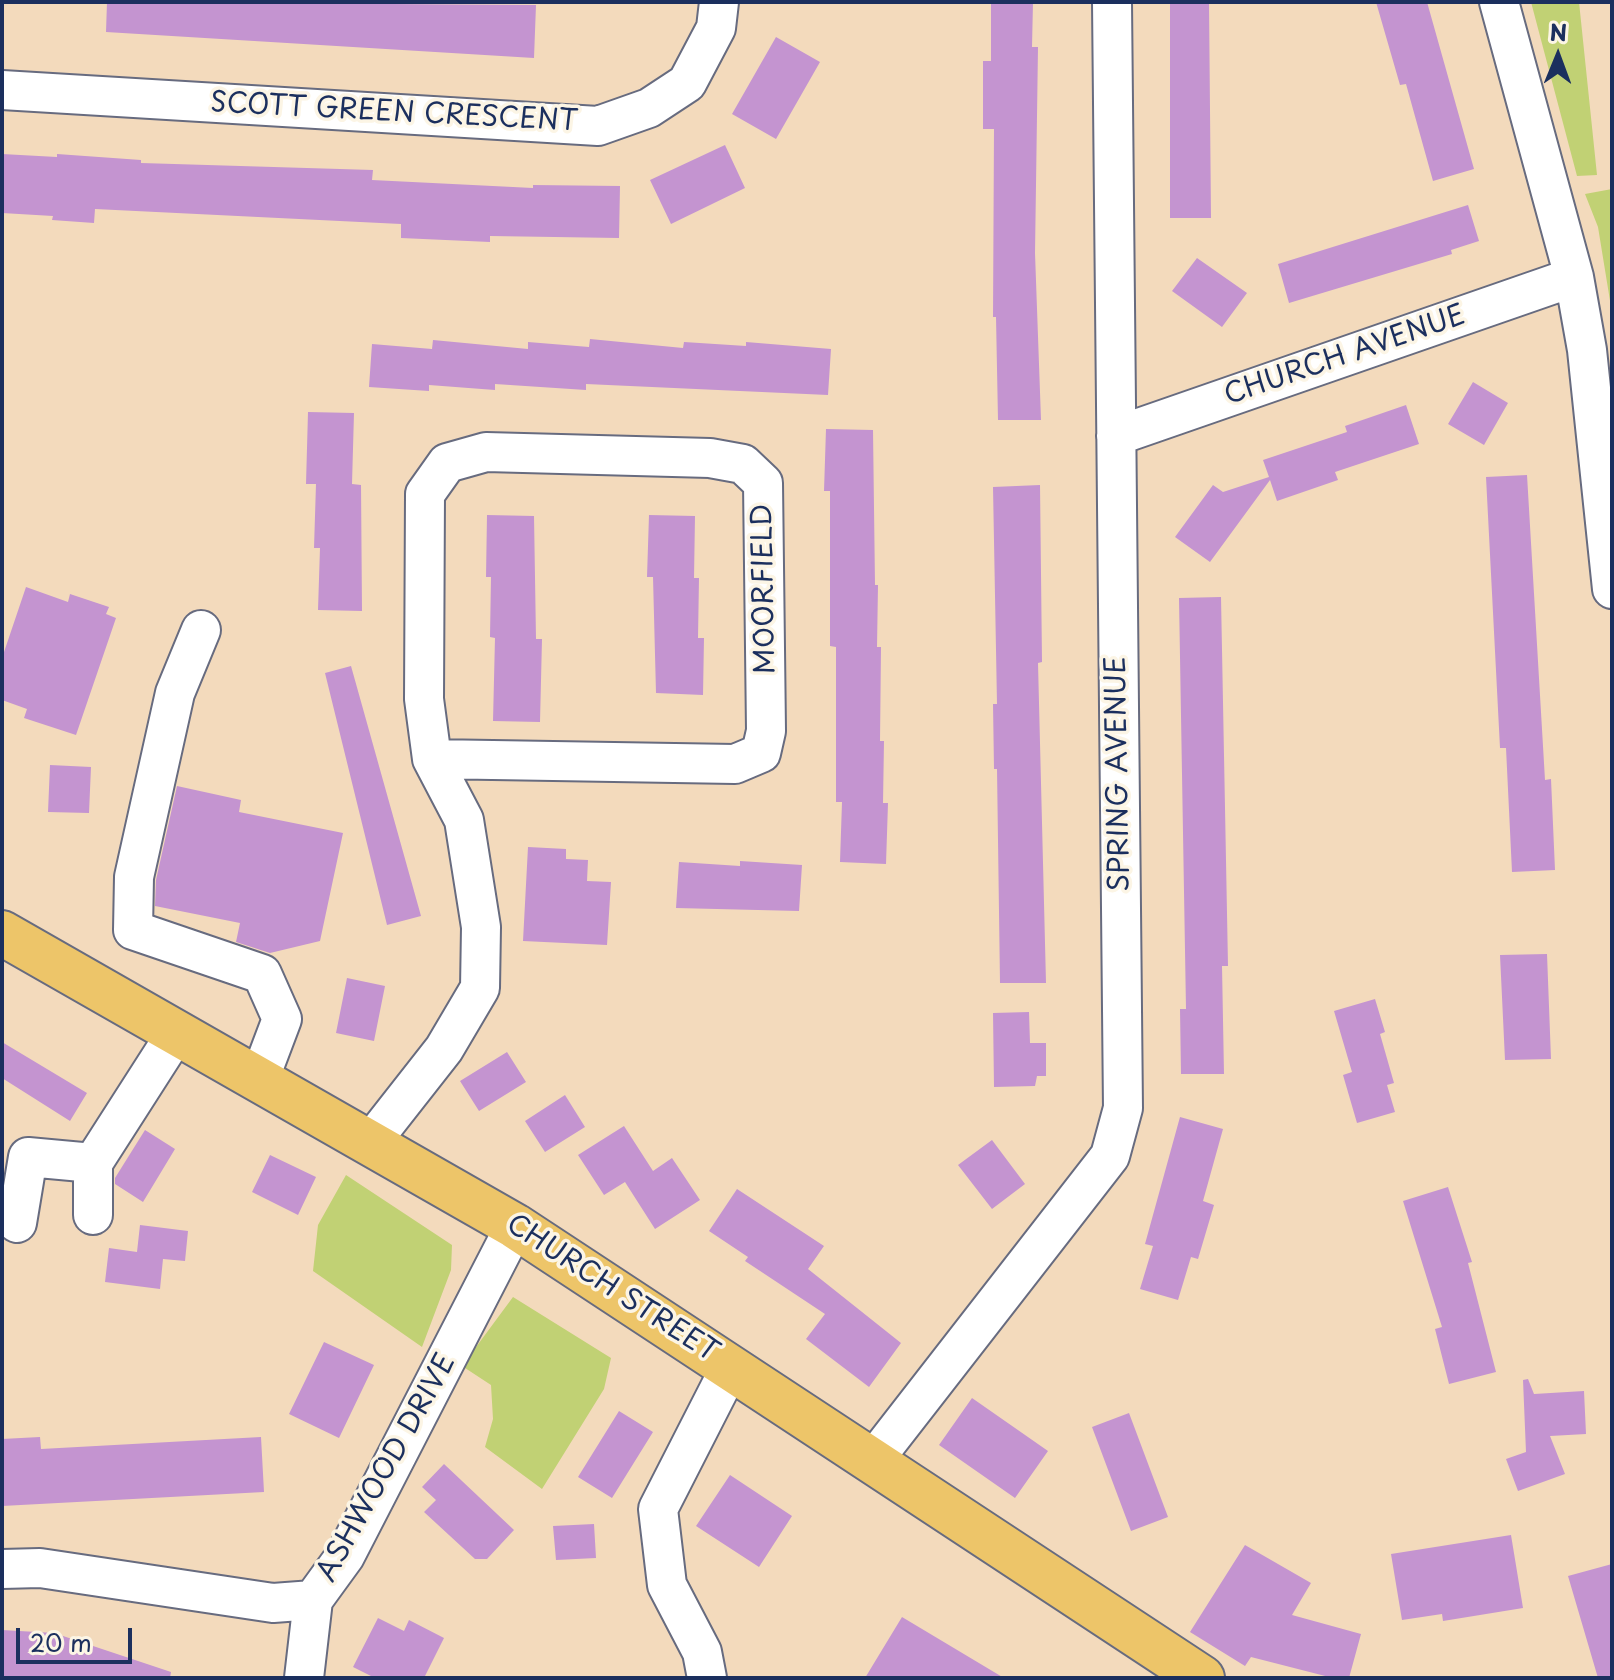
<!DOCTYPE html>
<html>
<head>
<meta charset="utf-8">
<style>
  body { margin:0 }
  #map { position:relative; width:1614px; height:1680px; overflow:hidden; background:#f3dabc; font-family:"Playpen Sans",sans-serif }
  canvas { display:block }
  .frame { position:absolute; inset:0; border:4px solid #1b2f5e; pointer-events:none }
  .north { position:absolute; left:1518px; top:16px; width:80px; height:80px; -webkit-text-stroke:6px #fcf5e5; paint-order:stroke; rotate:1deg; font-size:22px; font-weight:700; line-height:32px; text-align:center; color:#1b2f5e }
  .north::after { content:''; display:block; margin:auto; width:28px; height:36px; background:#1b2f5e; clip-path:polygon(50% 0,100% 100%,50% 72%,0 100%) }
  .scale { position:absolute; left:16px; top:1628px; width:116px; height:36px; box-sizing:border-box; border:4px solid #1b2f5e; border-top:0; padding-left:10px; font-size:24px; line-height:28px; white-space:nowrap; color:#1b2f5e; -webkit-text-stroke:6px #fcf5e5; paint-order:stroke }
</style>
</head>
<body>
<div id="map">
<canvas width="1614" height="1680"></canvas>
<div class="frame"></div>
<div class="north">N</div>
<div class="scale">20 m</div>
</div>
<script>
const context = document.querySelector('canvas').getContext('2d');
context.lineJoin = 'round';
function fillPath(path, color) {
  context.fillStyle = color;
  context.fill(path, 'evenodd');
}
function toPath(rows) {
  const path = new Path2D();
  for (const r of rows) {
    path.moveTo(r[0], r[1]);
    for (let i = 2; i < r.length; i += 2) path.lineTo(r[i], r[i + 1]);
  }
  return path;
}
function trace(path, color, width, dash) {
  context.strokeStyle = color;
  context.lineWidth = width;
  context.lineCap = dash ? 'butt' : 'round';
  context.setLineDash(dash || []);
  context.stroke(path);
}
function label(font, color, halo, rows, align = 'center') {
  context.font = font + ' "Playpen Sans",sans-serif';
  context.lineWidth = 7;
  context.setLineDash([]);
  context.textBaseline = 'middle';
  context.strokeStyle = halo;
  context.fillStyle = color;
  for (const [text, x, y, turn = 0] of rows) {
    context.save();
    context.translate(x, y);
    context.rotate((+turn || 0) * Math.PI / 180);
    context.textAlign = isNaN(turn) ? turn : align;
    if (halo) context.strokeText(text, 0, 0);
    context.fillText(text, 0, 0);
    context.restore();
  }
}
fillPath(toPath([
  [1531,2,1579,2,1597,175,1577,176],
  [1612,189,1612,313,1598,227,1585,194],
  [346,1175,452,1245,451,1270,422,1347,313,1271,318,1225],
  [513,1297,611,1358,604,1389,542,1489,485,1447,493,1419,491,1385,462,1366]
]), '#c1d174');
fillPath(toPath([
  [107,2,536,5,534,58,106,32],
  [991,2,1033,2,1032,47,1038,47,1035,253,1041,420,998,420,996,317,993,317,994,129,983,129,983,61,991,61],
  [1170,2,1209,2,1211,218,1170,218],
  [1376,2,1427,2,1474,169,1433,181,1406,84,1400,85],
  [776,37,820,62,776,139,732,114],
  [725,145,745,188,671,224,650,180],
  [2,154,57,157,57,154,141,160,141,163,373,170,372,180,533,188,533,185,620,186,619,238,490,236,490,242,401,238,401,224,95,209,94,223,52,220,53,216,2,213],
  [1468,205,1479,241,1451,250,1452,254,1289,303,1278,264],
  [1197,258,1247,293,1222,327,1172,291],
  [590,339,683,348,684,342,746,346,746,342,831,349,828,395,586,384,586,390,495,384,495,390,429,385,429,391,369,387,372,344,432,349,433,340,528,349,528,342,589,347],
  [1473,382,1508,403,1484,445,1448,424],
  [1406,405,1419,444,1335,472,1338,480,1277,501,1270,480,1210,562,1175,537,1213,485,1223,492,1269,477,1263,460,1347,432,1345,426],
  [308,412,354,413,352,484,361,485,362,611,318,610,320,548,314,548,316,484,306,484],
  [826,429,873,430,875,585,878,585,877,647,881,647,880,741,884,741,883,803,888,803,886,864,840,862,842,802,836,802,836,647,830,646,830,491,824,491],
  [1527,475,1545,780,1551,779,1555,870,1512,872,1506,748,1500,748,1486,477],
  [1040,485,1042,662,1038,663,1046,983,1000,983,997,769,994,769,993,704,997,704,993,487],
  [487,515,534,516,536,639,542,639,540,722,493,721,495,638,490,637,491,577,486,577],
  [649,515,695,516,694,578,699,578,698,638,704,638,703,695,656,693,653,577,647,577],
  [26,587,68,602,70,594,109,607,106,614,116,618,76,735,24,718,27,709,2,700,2,658],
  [1221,597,1228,966,1222,966,1224,1074,1181,1074,1180,1009,1186,1009,1179,598],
  [351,666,421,916,387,925,325,673],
  [50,765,91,767,89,813,48,812],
  [177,786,241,800,239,812,343,833,320,941,270,953,236,942,240,923,155,906,156,880],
  [528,847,566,849,566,859,588,860,587,881,611,882,607,945,523,941],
  [740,861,802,865,799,911,676,908,679,862,740,866],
  [1547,954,1551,1059,1505,1060,1500,955],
  [347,978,385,986,374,1041,336,1033],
  [1375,999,1385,1032,1380,1034,1394,1083,1387,1085,1395,1112,1357,1123,1343,1075,1352,1072,1334,1011],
  [1029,1012,1030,1043,1046,1043,1046,1076,1037,1076,1035,1086,994,1087,993,1013],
  [2,1042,87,1093,70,1121,2,1078],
  [507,1052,526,1082,479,1111,460,1081],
  [565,1095,585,1127,545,1152,525,1121],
  [1180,1117,1223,1129,1203,1201,1214,1205,1198,1259,1191,1257,1178,1300,1140,1289,1153,1246,1145,1244],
  [624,1126,653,1171,672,1158,700,1200,655,1229,625,1182,604,1195,578,1155],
  [145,1130,175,1149,143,1202,115,1184,115,1178],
  [992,1140,1025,1184,992,1209,958,1165],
  [270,1155,316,1177,298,1215,252,1192],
  [1448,1187,1472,1262,1468,1263,1496,1372,1449,1384,1435,1329,1442,1327,1403,1201],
  [737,1189,824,1246,808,1269,901,1343,869,1387,806,1339,825,1314,745,1261,748,1257,709,1231],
  [140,1225,188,1231,185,1261,163,1259,160,1289,105,1282,109,1248,137,1252],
  [324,1342,374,1365,339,1438,289,1414],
  [1528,1379,1534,1394,1584,1391,1586,1434,1550,1436,1565,1474,1518,1491,1506,1459,1526,1452,1523,1380],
  [972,1398,1048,1451,1015,1498,939,1445],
  [619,1411,653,1432,612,1498,578,1477],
  [1129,1413,1168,1517,1131,1531,1092,1427],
  [40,1437,41,1449,261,1437,264,1492,2,1506,2,1439],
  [444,1464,514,1530,487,1559,475,1559,424,1512,436,1500,422,1487],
  [730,1475,792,1516,759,1567,696,1526],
  [594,1524,596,1558,556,1560,553,1526],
  [1511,1535,1523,1608,1443,1621,1442,1614,1402,1620,1391,1554],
  [1245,1545,1311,1583,1292,1615,1361,1634,1349,1678,1333,1678,1251,1657,1245,1666,1190,1632],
  [1612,1564,1612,1678,1598,1678,1568,1576],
  [902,1617,1004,1678,865,1678],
  [378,1618,404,1631,409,1620,444,1638,424,1678,375,1678,353,1667],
  [2,1630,54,1633,171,1672,170,1678,2,1678]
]), '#c494d0');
const minor = toPath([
  [1499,2,1574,277,1587,350,1612,589],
  [2,90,598,126,649,108,687,83,716,28,719,2],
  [1116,436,1574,277],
  [201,630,175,693,134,877,133,930,262,974,282,1019,259,1080],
  [371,1142,444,1049,480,988,481,927,464,820,432,759,424,699,425,494,447,463,486,452,710,458,743,464,763,483,766,731,761,753,735,764,432,759],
  [93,1163,93,1215],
  [17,1223,28,1157,93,1163,175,1035],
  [872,1462,1110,1156,1123,1108,1112,2],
  [2,1569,40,1568,273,1603,313,1600,345,1556,515,1226],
  [304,1678,313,1600],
  [707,1678,702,1652,667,1585,658,1509,731,1366]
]);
const major = toPath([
  [2,933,515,1226,1202,1678]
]);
trace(minor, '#676b7f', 42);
trace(major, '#676b7f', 48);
trace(minor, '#fff', 38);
trace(major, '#edc569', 44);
label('28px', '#1b2f5e', '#fcf5e5', [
  ["SCOTT GREEN CRESCENT",394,113,3],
  ["CHURCH AVENUE",1345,356,-19],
  ["MOORFIELD",765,589,-91],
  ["SPRING AVENUE",1119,774,-91],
  ["CHURCH STREET",612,1289,33],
  ["ASHWOOD DRIVE",387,1468,-61]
]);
</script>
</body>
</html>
